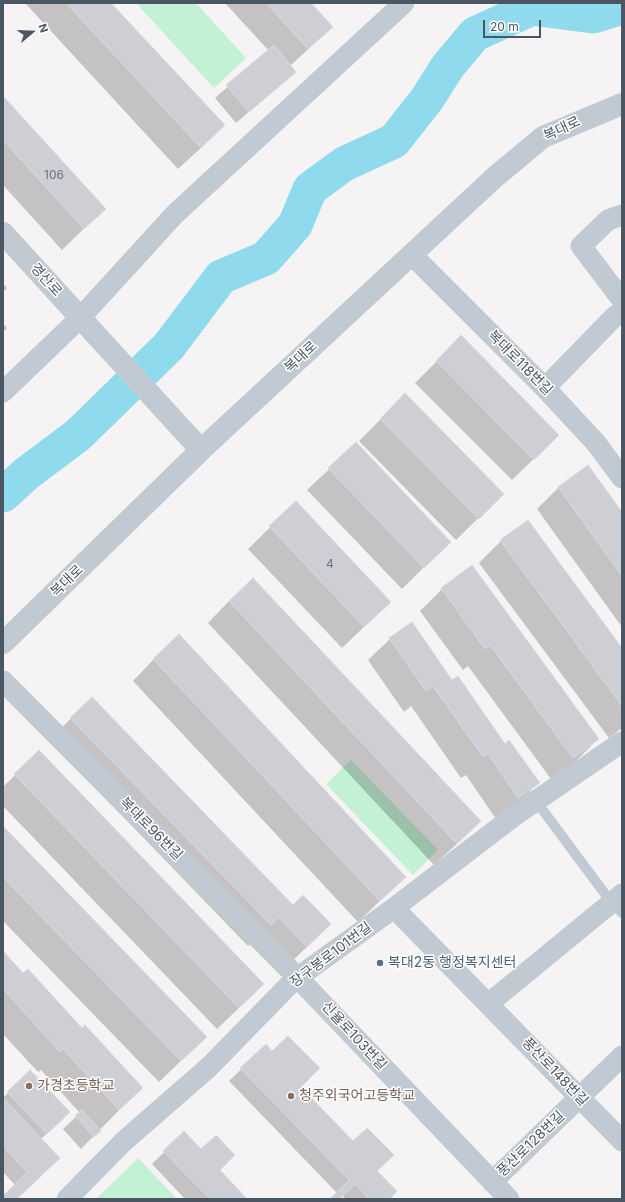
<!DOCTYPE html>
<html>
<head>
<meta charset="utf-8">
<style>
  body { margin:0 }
  #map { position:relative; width:625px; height:1202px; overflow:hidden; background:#f5f3f3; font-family:Inter,sans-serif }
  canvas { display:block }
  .frame { position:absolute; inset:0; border:4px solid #4a5661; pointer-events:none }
  .north { position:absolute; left:12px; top:12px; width:40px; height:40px; -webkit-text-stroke:3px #fff; paint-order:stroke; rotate:71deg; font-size:11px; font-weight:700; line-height:16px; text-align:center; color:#4a5661 }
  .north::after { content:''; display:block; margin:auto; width:14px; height:18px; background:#4a5661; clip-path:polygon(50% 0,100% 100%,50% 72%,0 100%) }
  .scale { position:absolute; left:483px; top:20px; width:58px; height:18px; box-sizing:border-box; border:2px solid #4a5661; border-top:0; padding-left:5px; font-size:12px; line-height:14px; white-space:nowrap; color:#4a5661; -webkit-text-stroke:3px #fff; paint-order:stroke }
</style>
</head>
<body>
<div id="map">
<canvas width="625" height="1202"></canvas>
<div class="frame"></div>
<div class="north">N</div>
<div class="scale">20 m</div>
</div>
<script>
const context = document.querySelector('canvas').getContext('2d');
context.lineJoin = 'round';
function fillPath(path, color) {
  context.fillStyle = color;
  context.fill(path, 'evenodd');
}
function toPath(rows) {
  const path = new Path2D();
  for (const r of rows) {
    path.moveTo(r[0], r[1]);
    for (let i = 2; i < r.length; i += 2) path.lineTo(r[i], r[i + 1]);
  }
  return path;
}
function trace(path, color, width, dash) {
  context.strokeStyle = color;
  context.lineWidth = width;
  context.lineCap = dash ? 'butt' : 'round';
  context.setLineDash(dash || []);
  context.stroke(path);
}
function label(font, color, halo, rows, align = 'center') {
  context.font = font + ' Inter,"Noto Sans KR",sans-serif';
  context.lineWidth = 3;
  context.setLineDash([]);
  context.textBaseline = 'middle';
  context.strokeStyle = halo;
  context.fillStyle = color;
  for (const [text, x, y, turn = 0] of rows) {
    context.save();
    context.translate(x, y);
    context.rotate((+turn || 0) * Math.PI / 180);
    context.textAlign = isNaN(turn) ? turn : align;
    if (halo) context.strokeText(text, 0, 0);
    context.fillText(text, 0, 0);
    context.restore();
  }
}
fillPath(toPath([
  [136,3,196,3,246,58,214,88],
  [351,760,438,850,413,875,326,784],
  [138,1158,177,1199,96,1199]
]), '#c3f1d5');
fillPath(toPath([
  [25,3,110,3,202,147,178,169],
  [225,3,309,3,332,27,290,66,295,72,236,123,215,98,269,51],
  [3,98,104,209,62,250,3,185],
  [3,283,7,288,3,292],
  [3,323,7,328,3,332],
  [461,337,558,435,512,480,415,383],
  [405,395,503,494,456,540,359,441],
  [356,444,428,563,402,589,307,490],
  [587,466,622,514,622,627,537,509,558,488],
  [296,502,390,602,342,648,248,549],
  [501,541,622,649,622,728,609,738,479,563],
  [472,567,598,739,576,761,551,779,468,666,463,670,420,611,442,589],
  [229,601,458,843,434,865,208,623],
  [390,639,452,681,538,783,517,805,496,819,466,775,461,778,411,706,404,712,368,660],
  [154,659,383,898,358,922,133,681],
  [92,698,308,946,285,968,256,938,248,946,49,740],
  [15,775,241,1006,217,1029,3,806,3,787],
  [3,827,184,1058,159,1082,3,921],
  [3,953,23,975,141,1088,81,1149,63,1129,80,1113,41,1070,38,1072,3,1034],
  [266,1045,299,1087,376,1171,389,1199,345,1199,342,1195,338,1199,331,1199,337,1193,229,1081],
  [30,1071,69,1112,41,1139,16,1199,3,1199,3,1193,5,1195,15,1185,3,1172,3,1098],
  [184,1133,218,1170,246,1199,185,1199,152,1164]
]), '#0003');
trace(toPath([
  [3,495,26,474,78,435,169,346,221,277,266,258,295,225,310,189,344,164,394,141,427,99,448,66,475,34,532,8,593,16,622,7]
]), '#90daee', 35);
const building = toPath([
  [66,3,111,3,225,125,201,148,66,3],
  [266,3,311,3,333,27,308,49,266,3],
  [274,45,296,72,249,112,226,85,274,45],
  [3,96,106,209,84,229,3,140,3,96],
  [461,335,559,435,534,460,436,361,461,335],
  [405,393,504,494,479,519,380,419,405,393],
  [356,442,451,542,424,568,328,468,356,442],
  [588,465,622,512,622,576,558,487,588,465],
  [296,501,391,602,364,627,269,526,296,501],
  [528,520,622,648,622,706,500,540,528,520],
  [472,565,599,739,573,758,490,645,485,649,441,588,472,565],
  [253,578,481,821,457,844,229,601,253,578],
  [412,622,452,680,458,676,505,744,509,740,540,783,518,798,488,754,483,757,433,686,426,691,389,638,412,622],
  [179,634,406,877,380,901,153,659,179,634],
  [92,697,293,905,303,895,331,924,307,947,278,917,271,925,70,718,92,697],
  [39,750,264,984,239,1008,14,774,39,750],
  [3,826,207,1037,181,1061,3,877,3,826],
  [3,951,23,973,28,969,82,1028,85,1025,143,1088,119,1110,63,1049,60,1052,5,991,3,993,3,951],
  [288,1036,320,1068,301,1087,353,1141,367,1128,394,1155,377,1171,397,1191,390,1199,369,1199,355,1184,339,1199,330,1199,349,1180,240,1068,266,1044,272,1051,288,1036],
  [30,1070,70,1112,47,1134,7,1092,30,1070],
  [3,1098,60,1158,17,1199,3,1199,3,1192,5,1194,27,1172,3,1146,3,1098],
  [82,1110,101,1131,94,1137,75,1116,82,1110],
  [184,1131,201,1149,216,1135,235,1155,220,1170,247,1199,210,1199,163,1151,184,1131]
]);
fillPath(building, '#cdcfd5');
trace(building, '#d7d9de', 1);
trace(toPath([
  [536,801,611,902,622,913]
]), '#c1cad2', 10);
trace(toPath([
  [622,215,608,220,581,246,622,300],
  [412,255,545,388,596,443,622,478],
  [545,388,614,317,622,312],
  [3,392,80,318,175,214,404,3],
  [3,681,298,978,509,1199],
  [394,908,622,1141],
  [488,1004,622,894],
  [492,1182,622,1056],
  [67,1199,123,1142,209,1067,294,980,394,908,518,813,622,742]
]), '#c1cad2', 21);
trace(toPath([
  [3,233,201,450],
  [3,643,201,450,495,177,543,137,622,104]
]), '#c1cad2', 22);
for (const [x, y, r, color] of [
  [380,963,4,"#5c6f8a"],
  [29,1086,4,"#8d6e63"],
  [291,1096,4,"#8d6e63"]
]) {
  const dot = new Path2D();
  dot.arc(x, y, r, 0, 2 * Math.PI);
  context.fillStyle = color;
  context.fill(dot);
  trace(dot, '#fff', 1.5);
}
label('12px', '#6b747e', null, [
  ["106",54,175],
  ["4",330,564]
]);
label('14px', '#4a5661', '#fff', [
  ["복대로",562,129,-25],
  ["경산로",46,280,48],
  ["복대로",301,357,-43],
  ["복대로118번길",520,363,45],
  ["복대로",67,581,-44],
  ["복대로96번길",151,829,45],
  ["장구봉로101번길",331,955,-37],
  ["신율로103번길",354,1036,47],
  ["풍산로148번길",555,1072,46],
  ["풍산로128번길",531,1144,-44]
]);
label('14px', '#4e5e75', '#fff', [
  ["복대2동 행정복지센터",388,963]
], 'left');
label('14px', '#785e54', '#fff', [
  ["가경초등학교",37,1086],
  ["청주외국어고등학교",299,1096]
], 'left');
</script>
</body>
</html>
